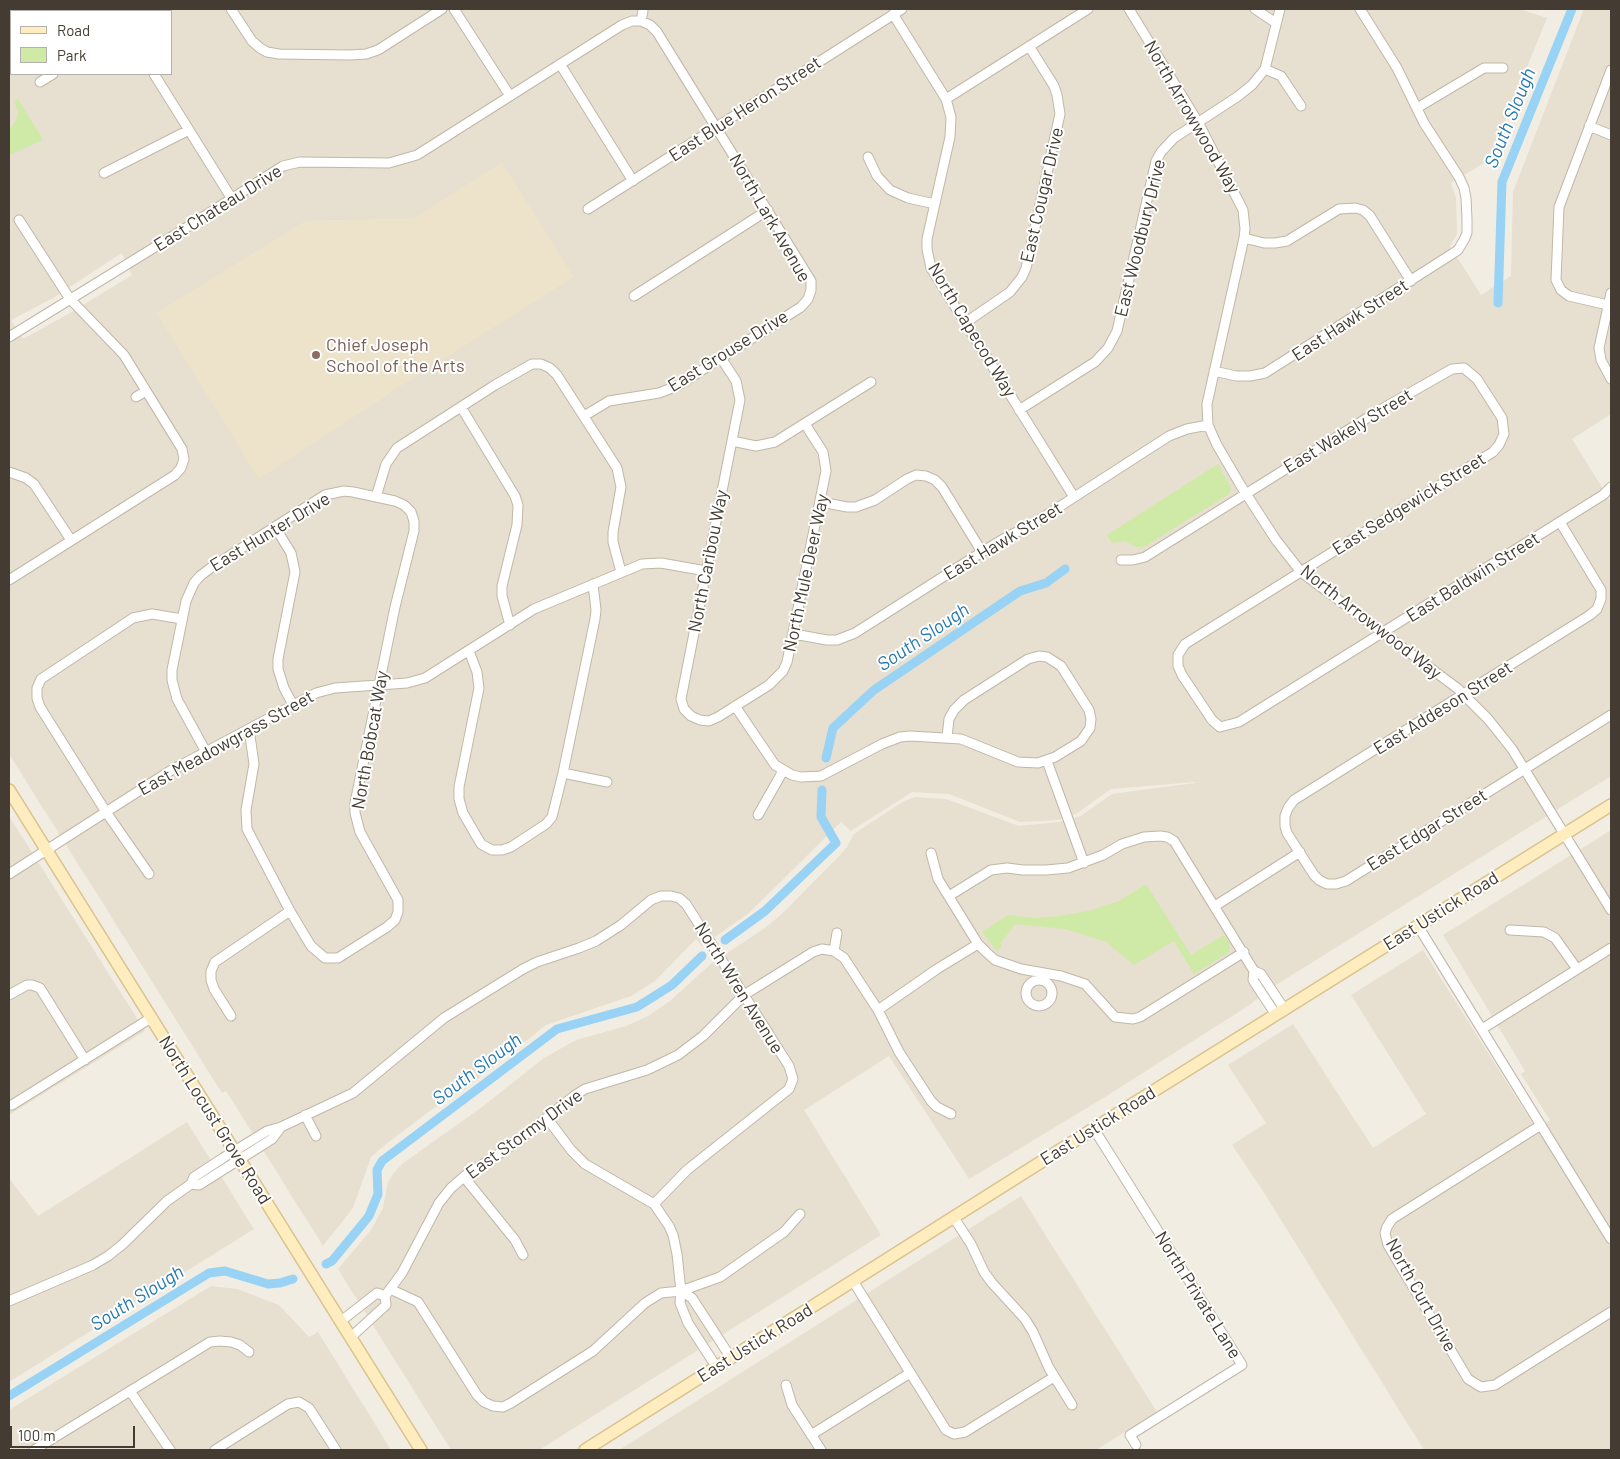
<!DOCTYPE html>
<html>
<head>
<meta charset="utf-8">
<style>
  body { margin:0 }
  #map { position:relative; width:1620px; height:1459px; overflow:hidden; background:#f2ede2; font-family:Barlow,sans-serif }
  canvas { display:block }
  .frame { position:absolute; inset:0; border:10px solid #443c32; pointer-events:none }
  .legend { position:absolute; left:10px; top:10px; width:162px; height:65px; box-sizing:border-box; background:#fff; border:1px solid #b4b1ad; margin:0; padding:6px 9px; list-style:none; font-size:15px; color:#443c32 }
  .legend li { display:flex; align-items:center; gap:10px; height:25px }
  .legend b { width:25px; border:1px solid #b4b1ad }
  .scale { position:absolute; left:10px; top:1426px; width:125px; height:22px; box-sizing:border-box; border:2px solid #443c32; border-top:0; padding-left:6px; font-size:15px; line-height:18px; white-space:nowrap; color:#443c32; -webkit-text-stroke:4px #fff; paint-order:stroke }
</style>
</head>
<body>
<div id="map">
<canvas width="1620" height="1459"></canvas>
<div class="frame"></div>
<ul class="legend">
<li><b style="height:6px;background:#ffedbf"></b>Road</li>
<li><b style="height:14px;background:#cfeaa7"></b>Park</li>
</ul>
<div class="scale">100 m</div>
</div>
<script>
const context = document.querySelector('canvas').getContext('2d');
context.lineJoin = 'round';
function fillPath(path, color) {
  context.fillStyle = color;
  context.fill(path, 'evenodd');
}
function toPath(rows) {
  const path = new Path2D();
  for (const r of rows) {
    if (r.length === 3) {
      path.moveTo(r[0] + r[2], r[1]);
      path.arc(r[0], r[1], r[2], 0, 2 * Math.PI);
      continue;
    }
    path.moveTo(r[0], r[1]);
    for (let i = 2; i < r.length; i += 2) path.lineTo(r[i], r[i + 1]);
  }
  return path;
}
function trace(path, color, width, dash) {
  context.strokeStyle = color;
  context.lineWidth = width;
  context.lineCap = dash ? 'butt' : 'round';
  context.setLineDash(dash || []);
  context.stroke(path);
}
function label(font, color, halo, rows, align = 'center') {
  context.font = font + ' Barlow,sans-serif';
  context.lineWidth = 4;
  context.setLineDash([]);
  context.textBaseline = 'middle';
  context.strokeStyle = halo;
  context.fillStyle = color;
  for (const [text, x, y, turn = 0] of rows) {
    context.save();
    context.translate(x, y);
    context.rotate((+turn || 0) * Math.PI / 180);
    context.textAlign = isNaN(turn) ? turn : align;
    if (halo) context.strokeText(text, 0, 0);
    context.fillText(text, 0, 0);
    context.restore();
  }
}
fillPath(toPath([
  [9,9,1520,9,1547,18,1489,160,1451,183,1456,198,1457,234,1450,246,1481,295,1511,276,1513,192,1584,9,1611,9,1611,414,1572,439,1611,502,1611,776,1276,985,1248,1006,1105,1097,969,1179,889,1056,804,1110,881,1235,539,1450,451,1450,338,1269,371,1230,383,1208,388,1182,394,1173,402,1164,482,1107,544,1058,576,1040,626,1026,648,1016,670,1001,712,963,765,928,783,913,840,855,847,847,854,834,904,801,915,797,946,799,1019,826,1059,822,1081,816,1112,794,1195,783,1194,782,1111,789,1076,814,1058,820,1020,822,949,794,912,792,851,831,841,822,749,913,702,946,696,939,655,981,631,996,546,1025,465,1089,431,1110,385,1145,371,1157,353,1208,323,1246,226,1091,222,1093,9,754],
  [11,11,171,11,171,74,11,74],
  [413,219,385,396,259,478,305,221],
  [122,253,132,275,70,313,23,339,11,320,53,298],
  [9,816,145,1031,9,1115],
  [1611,830,1611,1450,1424,1450,1266,1196,1232,1145,1266,1123,1228,1065,1293,1024,1373,1148,1426,1114,1351,995,1423,950,1536,1129,1550,1120,1521,1074,1525,1071,1443,935],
  [187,1122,254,1229,9,1382,9,1178,38,1216],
  [1021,1196,1157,1412,1096,1450,619,1450],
  [211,1286,237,1289,279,1305,309,1337,318,1332,391,1450,12,1450,9,1446,9,1410]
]), '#e7dfcf');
fillPath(toPath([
  [502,162,574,277,385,396,259,479,156,313,305,221,413,219]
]), '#ede2ca');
fillPath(toPath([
  [18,99,43,140,9,155,9,129,14,124,18,115,18,111,14,101],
  [1218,464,1231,488,1229,494,1144,547,1137,547,1125,541,1112,543,1107,535],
  [1146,884,1191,955,1224,935,1230,944,1229,952,1194,974,1174,941,1134,965,1106,942,1065,929,1015,924,1001,943,1001,947,997,951,982,932,1008,915,1034,918,1060,916,1088,911,1119,901]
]), '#cfeaa7');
trace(toPath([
  [1498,303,1502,182,1572,9],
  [826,758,833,728,874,690,1020,591,1046,583,1065,569],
  [725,940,765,911,836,843,821,817,822,790],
  [326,1264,332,1261,369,1216,378,1194,377,1170,382,1161,557,1029,637,1007,672,985,702,956],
  [9,1396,209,1273,225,1271,268,1284,280,1283,293,1279]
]), '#98d3f5', 9);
const minor = toPath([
  [102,9,104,11],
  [231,9,252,41,260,48,267,52,279,54,350,55,366,54,378,50,442,9],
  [454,9,510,96],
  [1129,9,1198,122,1243,210,1245,229,1244,238,1207,404,1208,425,1217,445,1241,486,1276,540,1301,572,1457,688,1488,719,1512,749,1611,910],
  [1255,9,1276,23],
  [152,11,156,9],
  [893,14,946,99,951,117,950,137,927,239,927,249,931,268,1074,497],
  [641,21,643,11],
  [560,64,633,181],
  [1265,69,1281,76,1301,106],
  [154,74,232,199],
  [40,82,53,74],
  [946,99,1088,9],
  [1417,108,1484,68,1503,68],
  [1589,126,1611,135],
  [868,157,877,176,890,190,908,198,935,204],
  [104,173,189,130],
  [588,209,902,9],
  [1244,238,1264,243,1275,243,1287,241,1339,209,1355,208,1363,210,1370,216,1411,281],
  [1611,293,1599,348,1601,360,1611,379],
  [634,296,768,210],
  [1608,305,1569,296,1561,290,1556,280,1559,207,1611,70],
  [965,323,1010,292,1022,277,1026,268,1060,114,1057,95,1054,86,1029,46],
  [9,337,181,231,283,166,300,162,389,163,417,155,622,25,632,21,641,21,650,25,657,32,811,281,811,290,808,299,801,307,677,386,659,393,609,401,584,416],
  [721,358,736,381,740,400,681,699,684,709,691,716,700,720,709,721,718,717,769,685,783,671,787,662,826,471,823,452,805,424],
  [1214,371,1236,376,1250,376,1265,373,1452,254,1458,250,1464,240,1467,233,1467,219,1466,198,1464,188,1459,177,1424,123,1397,68,1360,9],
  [136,397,146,391],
  [461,407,515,496,518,505,517,525,502,586,502,596,510,625],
  [1019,410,1095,362,1108,348,1117,331,1156,161,1161,152,1174,138,1237,97,1252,85,1265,69,1280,9],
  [732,441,756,446,775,442,871,382],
  [9,472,26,478,34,484,71,540],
  [376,497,386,464,397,448,495,385,532,364,541,364,550,368,557,375,617,468,621,487,613,532,613,542,621,572],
  [821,502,847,507,856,507,875,500,907,479,916,475,926,476,935,480,942,487,982,552],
  [1560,522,1601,590,1601,599,1597,609,1590,615,1294,800,1288,808,1285,816,1285,826,1287,833,1314,875,1319,880,1327,884,1336,884,1346,881,1611,715],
  [275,527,291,553,295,572,278,659,278,669,284,688,293,705],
  [1121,560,1133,560,1145,557,1380,410,1452,369,1464,368,1477,379,1502,418,1504,434,1499,445,1493,452,1185,644,1178,655,1178,666,1182,675,1212,720,1220,727,1239,722,1603,495,1611,487],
  [9,580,175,475,181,468,184,459,182,449,124,355,70,299,19,220],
  [794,634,827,640,837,640,855,633,982,552,1005,538,1031,525,1169,436,1187,429,1208,425],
  [469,651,477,672,479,688,459,787,459,799,463,813,481,844,492,850,502,850,511,847,546,824,552,817,563,773,595,619,596,610,593,584],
  [735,706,775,765,792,775,801,777,821,776,882,744,900,737,910,736,961,739,1018,762,1038,763,1055,757,1081,741,1090,728,1091,719,1089,710,1061,666,1047,657,1039,656,1028,659,964,700,954,710,949,719,947,737],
  [206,752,177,699,172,680,172,670,186,601,194,583,200,576,212,567,325,495,344,491,353,492,395,501,404,505,411,512,414,521,414,531,395,607,355,803,355,813,360,832,398,900,398,912,395,920,387,927,338,958,325,958,311,946,290,911,247,829,246,810,254,764,249,729],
  [1047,761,1084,863],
  [563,773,607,782],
  [758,815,783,771],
  [931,853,938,879,978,944,986,952,995,960,1021,969,1061,976,1085,984,1115,1017,1133,1019,1140,1017,1244,952],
  [9,874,170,771,316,693,335,688,407,683,425,678,534,609,642,564,661,563,706,571],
  [149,874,106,812,40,707,37,698,37,688,41,679,133,618,152,614,182,619],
  [949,896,991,870,1007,868,1023,870,1046,870,1068,868,1103,855,1122,844,1144,837,1160,836,1167,837,1174,841,1254,971],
  [1215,906,1300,852],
  [1418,926,1611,1239],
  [1510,930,1544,932,1555,938,1577,969],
  [834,951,837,933],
  [1039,993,13],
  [9,995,27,985,32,985,40,988,85,1060],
  [878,1010,937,969,978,944],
  [1276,1015,1253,980,1254,971,1261,974,1285,1010],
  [231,1016,214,989,211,980,211,971,215,962,290,911],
  [1482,1029,1611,948],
  [9,1105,12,1105,151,1018],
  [305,1115,316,1136],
  [547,1118,571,1150,585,1164,654,1204,669,1226,673,1235,677,1254,681,1291],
  [1541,1125,1392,1219,1387,1227,1385,1233,1388,1245,1468,1379,1481,1387,1495,1385,1611,1312],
  [281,1127,353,1093,444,1018,523,969,537,962,579,948,596,941,621,925,651,900,661,896,671,896,679,898,686,904,789,1066,793,1079,789,1089,687,1170,654,1204],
  [281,1127,272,1139,199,1185,191,1184,194,1177,223,1158,267,1131,281,1127],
  [1094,1129,1242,1365,1130,1435,1136,1445],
  [464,1177,515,1240,523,1255],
  [954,1218,971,1244,984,1272,992,1283,1025,1319,1033,1332,1049,1368,1072,1405],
  [853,1281,946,1430,954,1434,965,1432,1054,1377],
  [390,1289,418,1302,477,1395,484,1402,493,1406,503,1407,511,1403,593,1351,645,1303,661,1293,681,1291,720,1277,784,1232,800,1214],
  [385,1296,402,1273,439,1203,451,1188,466,1175,511,1146,574,1096,585,1089,647,1070,678,1055,703,1036,744,995,813,952,822,949,834,951,844,958,878,1010,899,1052,931,1101,937,1107,951,1114],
  [9,1301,93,1265,108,1256,123,1244,167,1201,191,1184],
  [341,1321,377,1293,385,1296,386,1305,351,1337],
  [717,1368,688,1323,680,1303,681,1291,692,1298,731,1358],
  [786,1385,792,1405,821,1450],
  [130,1391,170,1450],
  [811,1435,910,1373],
  [34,1450,210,1342,220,1341,231,1342,240,1345,249,1352],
  [215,1450,288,1404,299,1402,309,1408,336,1450]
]);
const secondary = toPath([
  [9,790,421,1450],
  [585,1450,1144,1097,1611,805]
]);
trace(minor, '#c1b7a7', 11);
trace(secondary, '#d9c390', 14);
trace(minor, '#fff', 9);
trace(secondary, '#ffedbf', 11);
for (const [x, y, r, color] of [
  [316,355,5,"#8d6e63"]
]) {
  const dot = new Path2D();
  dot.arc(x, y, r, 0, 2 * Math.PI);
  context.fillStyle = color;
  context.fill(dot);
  trace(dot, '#fff', 2);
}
label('18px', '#443c32', '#fff', [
  ["East Blue Heron Street",745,109,-33],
  ["North Arrowwood Way",1192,117,60],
  ["East Cougar Drive",1042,195,-77],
  ["East Chateau Drive",218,208,-32],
  ["North Lark Avenue",770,218,60],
  ["East Woodbury Drive",1140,238,-76],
  ["East Hawk Street",1350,320,-33],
  ["North Capecod Way",972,330,59],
  ["East Grouse Drive",728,351,-32],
  ["East Wakely Street",1348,431,-31],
  ["East Sedgewick Street",1409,504,-32],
  ["East Hunter Drive",270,532,-31],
  ["East Hawk Street",1003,541,-31],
  ["North Caribou Way",708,561,-79],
  ["North Mule Deer Way",806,573,-78],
  ["East Baldwin Street",1473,577,-32],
  ["North Arrowwood Way",1371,622,38],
  ["East Addeson Street",1443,708,-32],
  ["North Bobcat Way",370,740,-80],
  ["East Meadowgrass Street",226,743,-29],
  ["East Edgar Street",1427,830,-32],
  ["East Ustick Road",1441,911,-32],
  ["North Wren Avenue",739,988,58],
  ["North Locust Grove Road",215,1120,58],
  ["East Ustick Road",1098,1126,-32],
  ["East Stormy Drive",524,1134,-36],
  ["North Private Lane",1198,1295,58],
  ["North Curt Drive",1421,1295,61],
  ["East Ustick Road",755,1343,-32]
]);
label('18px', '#785e54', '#fff', [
  ["Chief Joseph",326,345],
  ["School of the Arts",326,366]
], 'left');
label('italic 19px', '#2479ae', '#fff', [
  ["South Slough",1510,118,-68],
  ["South Slough",923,637,-34],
  ["South Slough",477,1069,-37],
  ["South Slough",137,1298,-32]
]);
</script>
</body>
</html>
